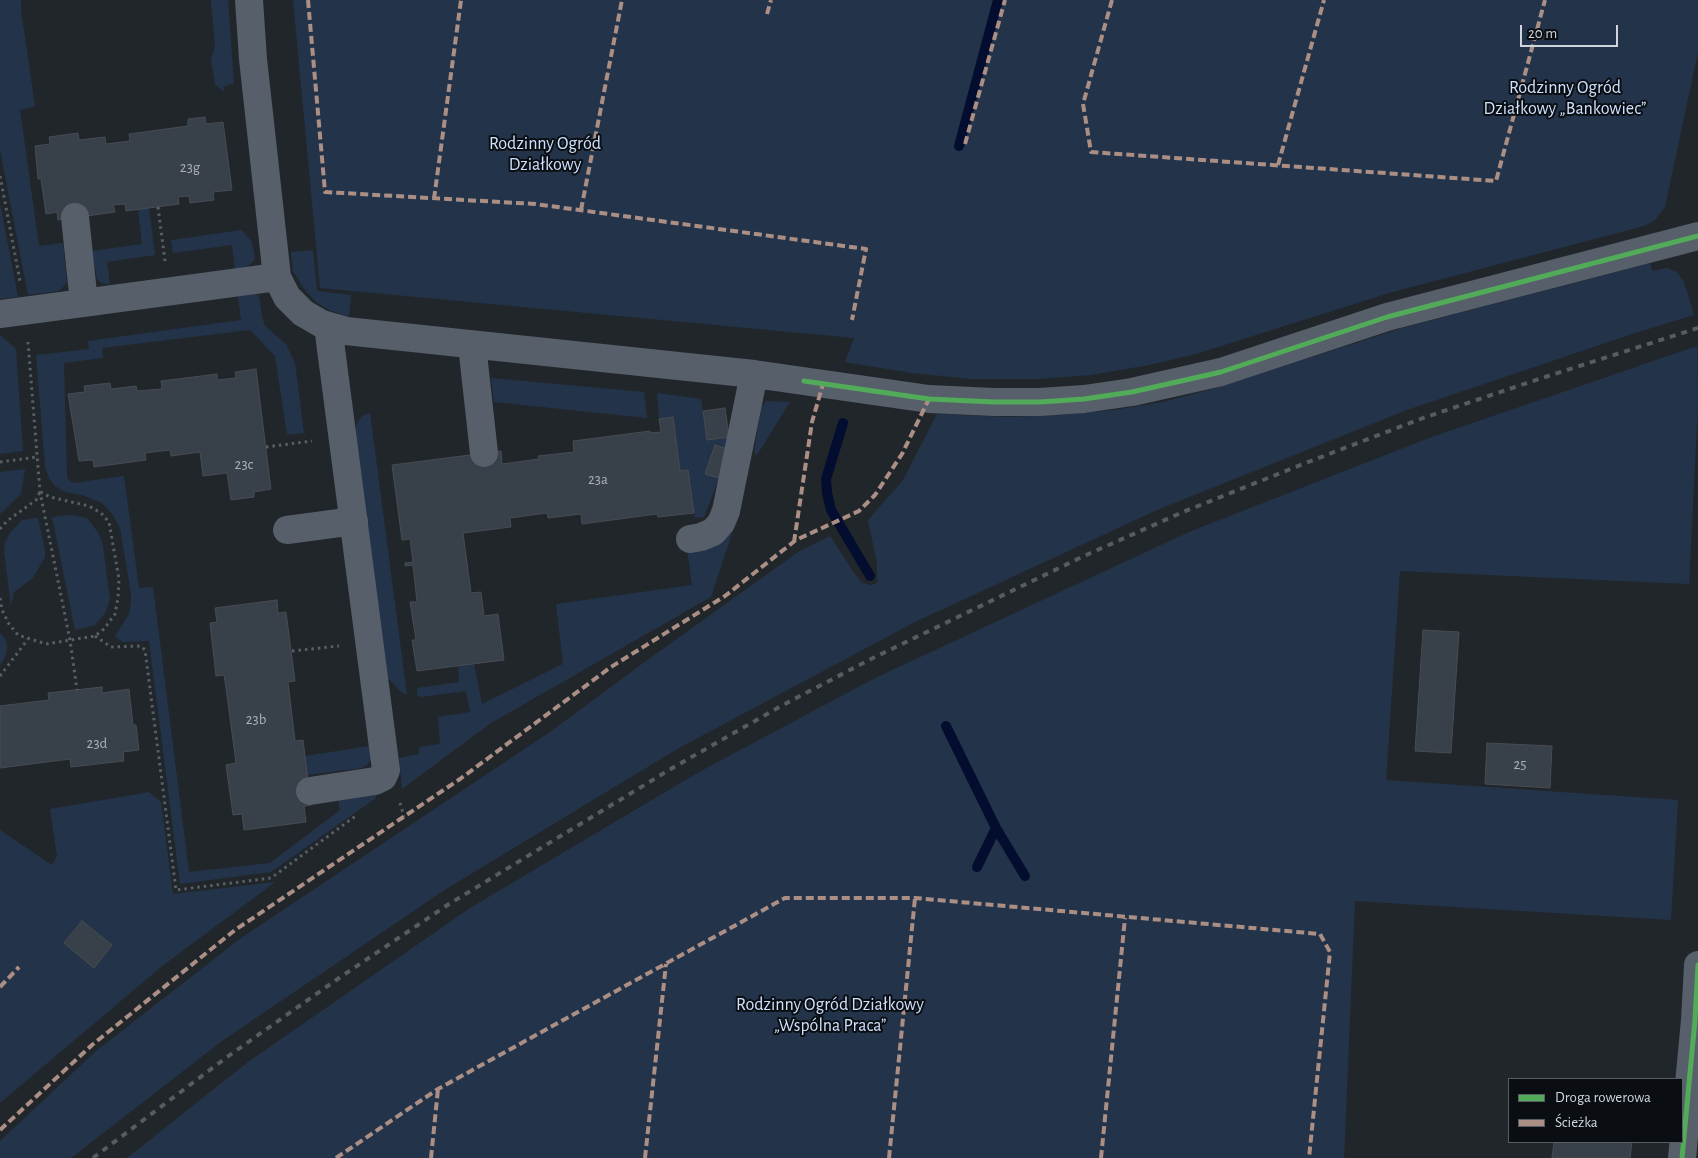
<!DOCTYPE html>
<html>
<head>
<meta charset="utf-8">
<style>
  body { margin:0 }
  #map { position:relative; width:1698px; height:1158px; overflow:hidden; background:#21262b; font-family:"Alegreya Sans",sans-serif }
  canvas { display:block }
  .legend { position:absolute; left:1508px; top:1078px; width:175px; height:65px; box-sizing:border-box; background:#0a0e13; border:1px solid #595e64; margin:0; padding:6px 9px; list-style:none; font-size:15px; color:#d0d5dd }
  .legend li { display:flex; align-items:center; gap:10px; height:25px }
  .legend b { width:25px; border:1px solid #595e64 }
  .scale { position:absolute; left:1520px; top:25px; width:98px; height:22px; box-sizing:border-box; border:2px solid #d0d5dd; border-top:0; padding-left:6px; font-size:15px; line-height:18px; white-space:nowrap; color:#d0d5dd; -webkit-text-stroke:4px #0a0e13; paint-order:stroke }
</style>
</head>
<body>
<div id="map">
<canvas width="1698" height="1158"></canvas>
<ul class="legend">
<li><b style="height:6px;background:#51ab58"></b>Droga rowerowa</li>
<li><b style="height:6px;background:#ac8f84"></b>Ścieżka</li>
</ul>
<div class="scale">20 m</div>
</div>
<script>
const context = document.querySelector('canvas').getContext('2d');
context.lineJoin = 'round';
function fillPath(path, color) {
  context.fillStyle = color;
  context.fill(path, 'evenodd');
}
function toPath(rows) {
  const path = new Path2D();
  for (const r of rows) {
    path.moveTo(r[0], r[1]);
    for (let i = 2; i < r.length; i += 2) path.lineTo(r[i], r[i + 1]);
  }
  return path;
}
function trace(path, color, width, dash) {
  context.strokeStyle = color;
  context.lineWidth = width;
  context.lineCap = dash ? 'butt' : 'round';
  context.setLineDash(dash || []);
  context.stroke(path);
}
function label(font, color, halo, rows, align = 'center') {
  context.font = font + ' "Alegreya Sans",sans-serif';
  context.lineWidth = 4;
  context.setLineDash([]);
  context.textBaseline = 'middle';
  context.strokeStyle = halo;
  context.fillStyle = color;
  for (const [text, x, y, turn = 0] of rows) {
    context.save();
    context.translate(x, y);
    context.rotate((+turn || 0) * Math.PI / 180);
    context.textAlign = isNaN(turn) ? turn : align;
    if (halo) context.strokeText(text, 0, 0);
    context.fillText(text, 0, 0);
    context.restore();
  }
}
fillPath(toPath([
  [0,0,21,0,21,10,35,106,20,110,39,246,63,243,67,283,59,291,28,295,0,150],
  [211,0,228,0,234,83,223,87,225,93,215,84,211,59,215,47],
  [293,0,1698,0,1698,52,1665,207,1654,221,1644,226,1389,293,1196,354,1149,365,1091,375,1038,379,971,379,912,373,845,362,854,338,320,288],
  [0,203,18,297,0,299],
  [149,208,155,255,107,262,110,285,102,283,97,279,92,251,142,244,138,209],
  [242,230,252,242,255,259,248,266,235,269,232,245,173,253,171,240],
  [313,250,317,291,351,295,349,317,329,310,316,302,305,290,293,271,291,252],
  [1650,263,1652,271,1667,268,1677,272,1684,282,1694,315,1632,334,1407,410,1157,510,915,622,679,748,446,889,222,1041,71,1158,0,1158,0,1141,96,1051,241,938,550,732,635,669,798,552,830,536,854,573,862,583,871,585,877,583,877,564,868,520,903,480,937,414,1007,417,1060,415,1114,410,1163,402,1216,388,1402,328],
  [253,294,259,295,262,317,265,326,286,344,295,363,304,433,287,435,275,356,250,330,102,348,103,358,64,363,67,478,73,483,124,476,139,588,153,587,189,872,270,863,340,810,338,800,376,795,376,798,271,872,180,884,149,641,123,642,115,636,129,614,131,602,131,594,120,528,113,515,102,503,82,495,65,492,55,486,49,478,45,466,36,355,89,349,88,341,241,320,238,297],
  [0,335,16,349,23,451,0,454],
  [1697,346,1698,404,1689,584,1400,571,1386,780,1678,800,1671,920,1355,901,1344,1158,127,1158,248,1062,470,908,699,772,875,678,1189,532,1429,438],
  [491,378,644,392,647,418,494,402],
  [657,393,701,399,707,440,729,437,728,449,715,445,706,474,719,478,704,517,695,518,688,470,680,471,673,418,659,419],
  [766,401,790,402,757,455,754,452,761,408],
  [370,413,407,695,401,692,387,677,355,429,358,421,363,415],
  [25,469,21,494,0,514,0,472],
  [71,515,87,518,99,534,103,546,110,600,105,613,95,625,75,630,52,517],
  [38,518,45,550,45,557,33,578,14,592,11,606,4,551,5,542,10,533,22,520],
  [732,533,711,597,491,723,402,789,399,758,419,754,419,747,440,744,438,717,470,712,466,691,421,697,417,695,417,688,459,682,458,665,474,663,482,704,563,664,556,604,692,585,687,549,717,544],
  [0,633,6,640,7,647,6,655,0,666],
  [370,746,370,761,367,765,362,768,307,775,305,756],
  [149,792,161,802,173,894,275,882,161,967,0,1103,0,830,52,865,57,856,50,809]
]), '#23344a');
trace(toPath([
  [959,146,998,0],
  [843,423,826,479,827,493,831,510,870,576],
  [946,726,996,828,1025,876],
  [977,867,996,828]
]), '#030d2f', 10);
const building = toPath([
  [205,117,206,124,223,122,232,190,213,192,214,200,190,203,189,196,178,197,179,204,126,211,125,204,113,205,115,212,58,220,57,212,46,214,41,179,38,179,35,146,50,144,49,137,78,133,79,140,105,137,106,144,130,141,129,134,188,126,188,119,205,117],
  [256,369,271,489,254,492,254,497,231,500,227,473,203,476,200,452,171,456,170,450,145,453,146,460,94,467,93,460,79,461,68,394,85,392,84,386,110,383,111,389,136,386,137,391,162,389,161,381,217,374,217,380,236,378,235,372,256,369],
  [725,408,729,437,707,440,703,411,725,408],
  [673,417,680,471,688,470,694,513,658,517,657,514,582,524,581,514,548,518,547,513,510,518,511,527,463,533,471,593,481,592,484,616,498,614,504,660,417,671,412,640,416,640,410,602,417,602,413,565,405,566,405,563,413,562,410,539,402,540,392,465,501,451,502,464,539,459,538,456,574,452,573,441,650,431,650,433,661,432,659,419,673,417],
  [715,445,728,449,719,478,705,474,715,445],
  [277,600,278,613,286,612,295,681,288,682,295,741,303,740,311,805,304,806,306,822,244,830,242,814,233,815,226,765,236,763,226,688,224,675,216,676,210,623,217,622,215,608,277,600],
  [1423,630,1459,632,1451,753,1415,751,1423,630],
  [102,687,102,693,129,689,133,725,136,725,139,750,123,752,124,761,71,767,70,759,0,768,0,706,49,700,48,693,102,687],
  [1487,743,1552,746,1550,788,1485,784,1487,743],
  [82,921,112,945,94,968,64,943,82,921],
  [1554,1142,1632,1142,1630,1158,1552,1158,1554,1142]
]);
fillPath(building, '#38404a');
trace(building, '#484c52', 1);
trace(toPath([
  [0,176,20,281],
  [158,207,165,261],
  [28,342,40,492,70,640,77,690],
  [266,447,312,441],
  [0,462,37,457],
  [0,529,7,521,36,500,40,492],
  [0,598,2,610,9,624,18,635,46,644,95,636,104,629,115,614,118,598,119,579,109,522,101,513,89,506,50,497,41,492],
  [95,636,111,647,141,646,145,650,176,890,271,878,357,815],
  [292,651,339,646],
  [0,676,28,639],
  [400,803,404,817]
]), '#595f66', 3, [2.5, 4]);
trace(toPath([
  [249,0,253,59,277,277,287,297,303,313,322,324,346,331,754,374,929,399,994,402,1040,402,1084,399,1132,392,1221,372,1387,317,1698,236],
  [75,217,84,303],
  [0,314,277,277],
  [472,345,484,453],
  [287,530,354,521],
  [690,539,701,537,713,532,721,523,726,511,754,374],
  [310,791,375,781,383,777,386,770,328,326],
  [1682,1158,1695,1020,1698,965]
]), '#575f6a', 28);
trace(toPath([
  [93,1158,227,1057,339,978,449,904,669,770,781,706,871,659,1084,556,1183,512,1303,464,1423,418,1542,378,1698,328]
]), '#575c63', 4, [6, 6]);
trace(toPath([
  [308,0,325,192,535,204,866,249,852,320],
  [1112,0,1083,104,1091,152,1496,181,1545,0],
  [767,14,771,0],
  [965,144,1005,0],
  [1278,165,1324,0],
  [434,199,461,0],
  [581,210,622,0],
  [794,542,812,422,823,384],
  [0,987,19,967],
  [0,1130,92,1045,235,930,460,779,611,667,725,596,796,540,859,511,875,495,902,454,929,399],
  [336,1158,438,1089,785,898,915,898,1320,934,1330,952,1309,1158],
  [431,1158,438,1089],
  [645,1158,666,964],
  [889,1158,915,898],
  [1101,1158,1125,918]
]), '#ac8f84', 4, [8, 4]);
trace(toPath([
  [804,381,929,399,994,402,1040,402,1084,399,1132,392,1221,372,1387,317,1698,236],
  [1682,1158,1695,1020,1698,965]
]), '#51ab58', 5);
label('15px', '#aab0b8', null, [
  ["23g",190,167],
  ["23c",244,464],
  ["23a",598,479],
  ["23b",256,719],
  ["23d",97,743],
  ["25",1520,764]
]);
label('18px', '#cde1fc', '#0a0e13', [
  ["Rodzinny Ogród",1565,88],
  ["Działkowy „Bankowiec”",1565,109],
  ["Rodzinny Ogród",545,144],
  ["Działkowy",545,165],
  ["Rodzinny Ogród Działkowy",830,1005],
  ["„Wspólna Praca”",830,1026]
]);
</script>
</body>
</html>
